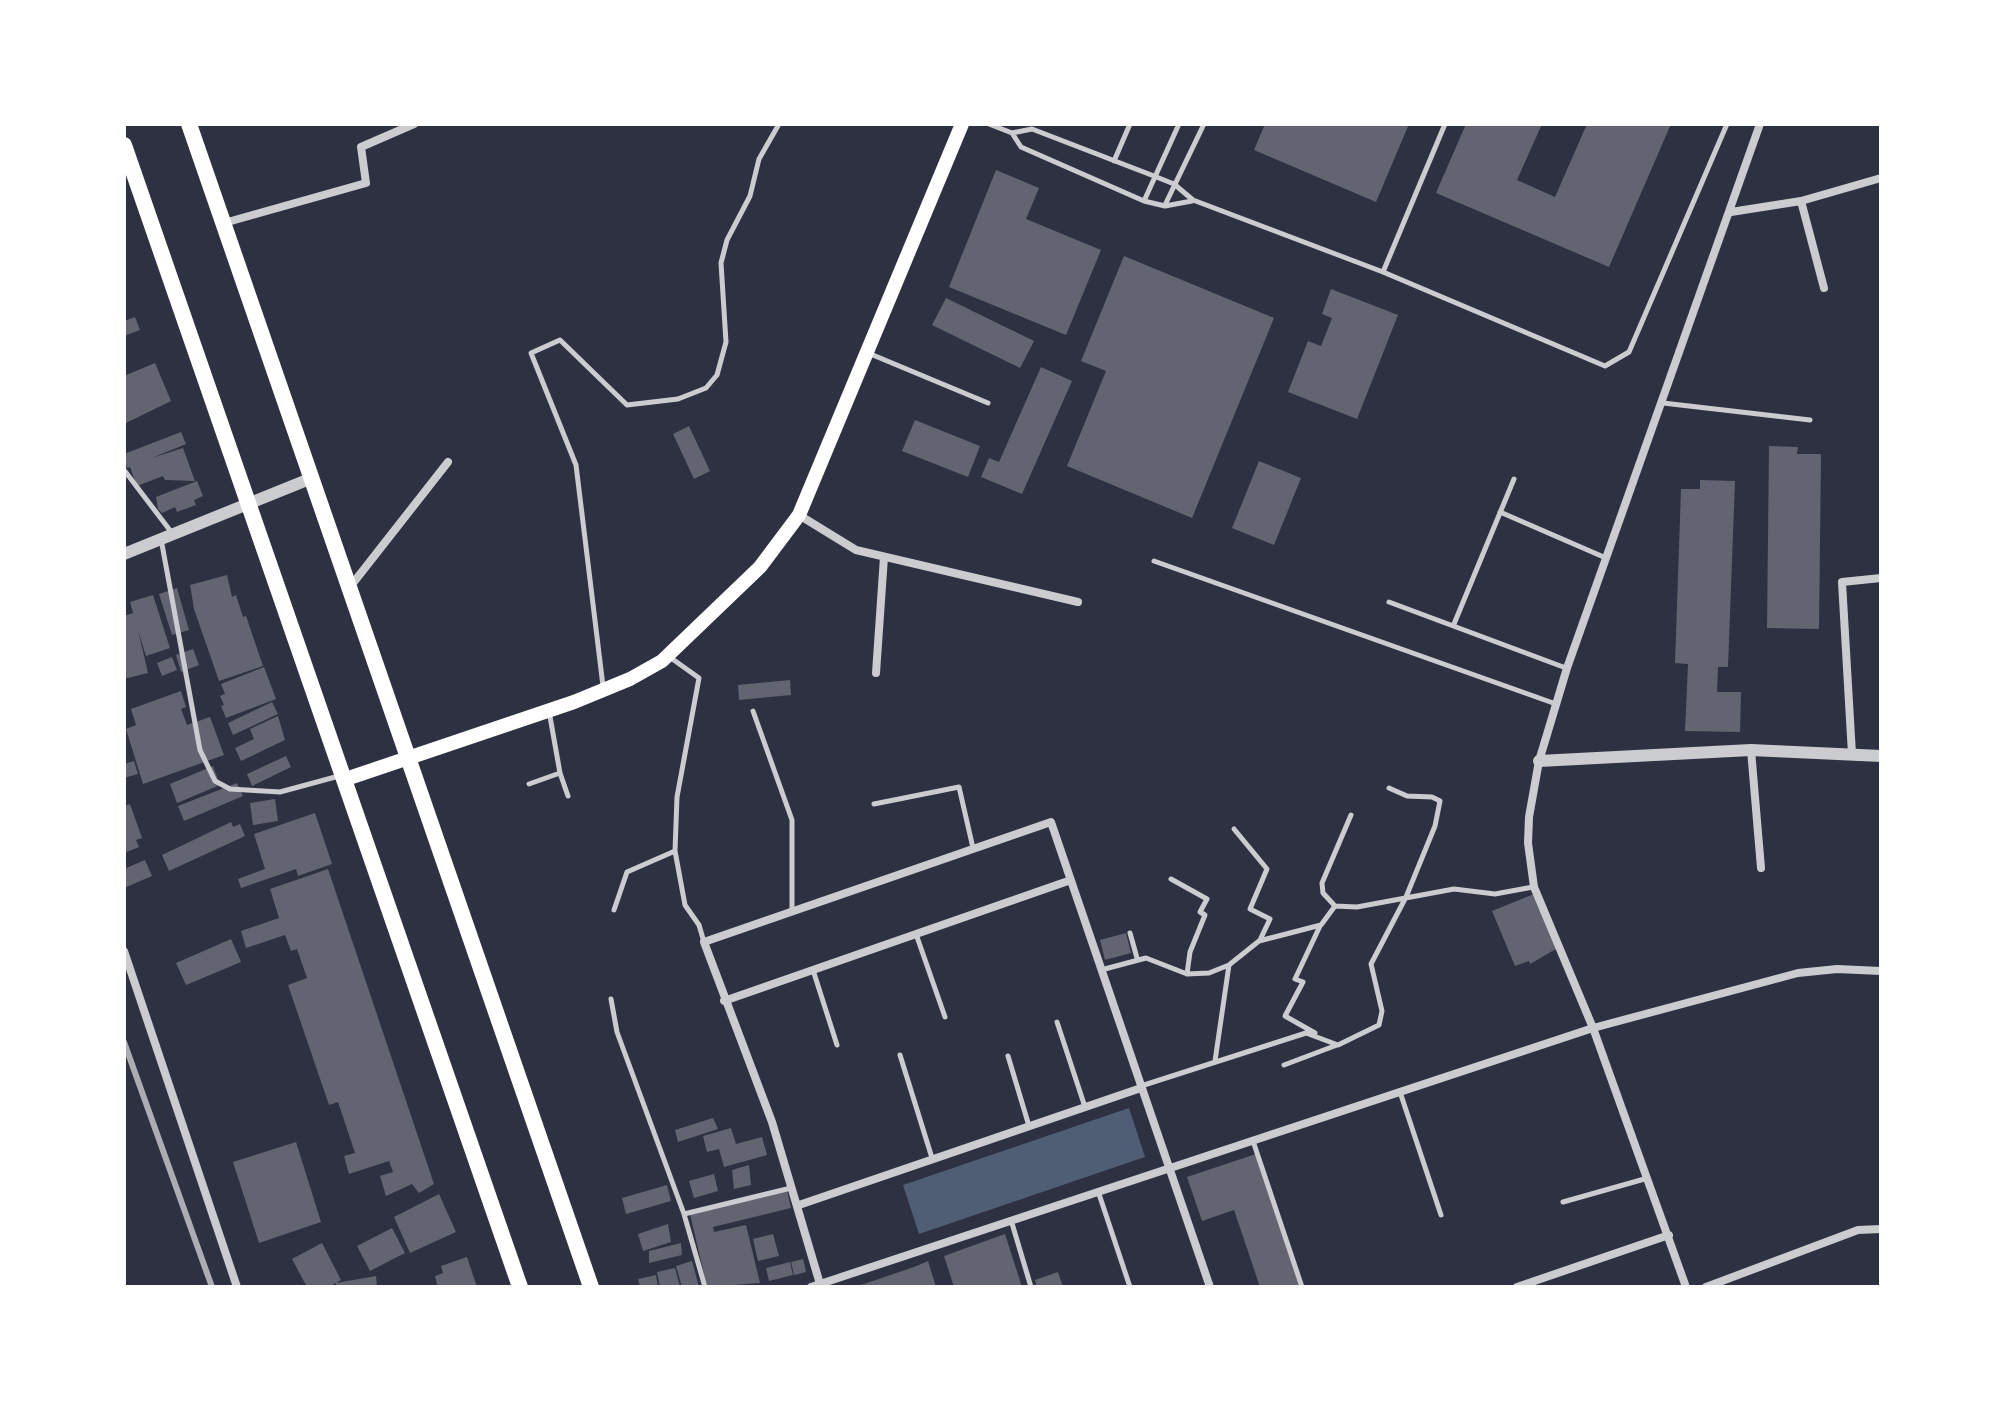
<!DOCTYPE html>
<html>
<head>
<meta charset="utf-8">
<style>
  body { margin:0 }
  #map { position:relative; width:2005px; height:1411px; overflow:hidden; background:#2d3142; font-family:"Archivo Narrow",sans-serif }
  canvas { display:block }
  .frame { position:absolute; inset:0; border:126px solid #fff; pointer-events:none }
</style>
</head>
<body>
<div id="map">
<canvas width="2005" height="1411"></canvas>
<div class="frame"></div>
</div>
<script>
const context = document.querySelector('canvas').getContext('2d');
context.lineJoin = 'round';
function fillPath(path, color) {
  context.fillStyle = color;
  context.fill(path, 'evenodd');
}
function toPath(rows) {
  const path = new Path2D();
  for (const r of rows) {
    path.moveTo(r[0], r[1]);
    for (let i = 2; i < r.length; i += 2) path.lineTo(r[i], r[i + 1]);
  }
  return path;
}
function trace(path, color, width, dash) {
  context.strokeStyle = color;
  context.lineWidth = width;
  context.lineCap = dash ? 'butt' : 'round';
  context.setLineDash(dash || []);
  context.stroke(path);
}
fillPath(toPath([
  [1129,1108,1145,1157,919,1234,903,1185]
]), '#4f5d75');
fillPath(toPath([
  [1265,124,1409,124,1376,202,1254,150],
  [1466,124,1542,124,1517,180,1555,197,1587,124,1671,124,1609,267,1436,193],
  [996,170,1039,188,1026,219,1101,250,1066,335,949,287],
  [1124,256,1274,318,1192,518,1067,466,1106,371,1081,361],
  [1331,289,1398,315,1357,419,1288,392,1308,341,1321,346,1332,318,1322,314],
  [946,298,1034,341,1020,368,932,325],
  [135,317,140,330,124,336,124,321],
  [155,363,171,401,124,424,124,376],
  [1041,367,1072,381,1022,494,981,477,989,458,999,462],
  [915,420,980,446,968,477,902,451],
  [689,426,710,471,694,479,673,434],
  [181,432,186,444,152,458,183,448,195,481,165,480,163,476,137,486,130,467,127,468,124,454],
  [1769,446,1798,447,1797,454,1821,454,1819,629,1767,628],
  [1259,461,1301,478,1274,545,1232,528],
  [1700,480,1735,481,1728,667,1718,667,1717,692,1741,692,1740,732,1685,731,1688,664,1675,663,1681,489,1700,489],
  [197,481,203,496,194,500,196,505,177,512,175,507,162,513,158,509,156,497],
  [227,575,232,597,236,595,243,617,246,616,263,666,219,681,194,609,190,585],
  [177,588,189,630,172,635,159,594],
  [153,595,170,648,146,656,138,630,148,673,124,679,124,616,133,613,130,602],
  [193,649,199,665,181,672,176,655],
  [172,657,177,670,162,676,157,663],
  [264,667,276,699,226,718,221,706,224,705,220,696,225,694,221,684],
  [790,680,791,695,739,700,738,685],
  [181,691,186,707,181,709,187,725,210,717,224,755,143,784,126,729,136,725,131,709],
  [272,702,278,714,233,735,228,723],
  [278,716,285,740,241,761,235,748,254,739,250,729],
  [286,756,291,767,252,786,247,774],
  [134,761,138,774,124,778,124,764],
  [213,766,220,785,177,803,170,784],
  [237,783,243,796,184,821,178,806],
  [275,799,278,821,253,825,250,803],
  [130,804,142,838,136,840,139,847,124,853,124,806],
  [315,813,332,864,298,876,296,869,241,888,238,879,265,869,254,834],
  [231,822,233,827,240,824,245,836,169,871,162,855],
  [145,860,152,876,124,888,124,869],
  [328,869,434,1184,419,1193,412,1184,386,1196,380,1176,393,1172,389,1161,349,1174,344,1156,355,1153,338,1102,329,1105,288,985,307,978,297,949,291,951,285,935,246,948,241,931,279,918,270,889],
  [1534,894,1556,949,1530,964,1529,961,1515,966,1492,911],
  [1126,933,1131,953,1105,960,1100,940],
  [231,939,241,962,186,985,176,963],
  [713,1118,718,1129,678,1142,675,1130],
  [731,1128,736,1144,762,1137,767,1155,724,1167,719,1149,707,1152,703,1136],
  [296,1142,321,1222,259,1243,233,1162],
  [1256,1154,1301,1287,1260,1287,1234,1210,1202,1221,1187,1177],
  [749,1165,751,1185,734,1189,732,1170],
  [714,1174,718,1191,694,1198,689,1181],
  [667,1185,671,1201,626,1214,622,1198],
  [787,1190,791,1208,713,1227,714,1232,746,1225,760,1283,707,1287,690,1214],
  [439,1194,456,1232,410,1253,394,1217],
  [668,1224,671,1242,643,1251,638,1234],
  [392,1228,405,1253,370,1271,357,1246],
  [773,1234,779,1256,758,1261,753,1239],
  [1005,1234,1022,1287,954,1287,944,1256],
  [322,1243,341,1280,336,1283,376,1276,377,1287,336,1287,336,1283,328,1287,307,1287,292,1259],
  [681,1243,682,1255,649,1263,649,1251],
  [467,1257,477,1287,438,1287,435,1276,443,1273,441,1266],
  [803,1259,806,1272,794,1275,791,1262],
  [692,1261,699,1287,682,1287,676,1266],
  [928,1261,936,1287,855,1287,914,1267],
  [790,1262,793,1275,769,1281,766,1268],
  [675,1268,680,1287,660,1287,657,1272],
  [1058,1272,1063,1287,1037,1287,1035,1280],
  [656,1275,658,1287,640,1287,638,1279]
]), '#626471');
trace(toPath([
  [989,124,1012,133,1032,129,1154,176,1174,184,1193,200,1383,272,1605,366,1629,352,1727,124],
  [1012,133,1021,147,1144,201,1165,206,1192,201],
  [1114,161,1130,124],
  [1144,201,1179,124],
  [1165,205,1204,124],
  [1383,272,1445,124],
  [868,353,988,403],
  [1663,403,1810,420],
  [124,470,172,533],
  [1500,512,1606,558],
  [161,539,200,750,215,781,230,789,280,792,339,776],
  [1154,561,1556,704],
  [1389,602,1566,668],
  [1454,624,1514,479],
  [671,658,699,678,677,797,675,851,685,905,699,925,704,942],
  [603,686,576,465,531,353,560,340,627,405,678,399,706,388,717,375,726,342,721,263,727,240,750,196,759,159,779,124],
  [753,711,792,820,792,910],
  [560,773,568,796],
  [529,784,560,773,549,711],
  [874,804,959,787,973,848],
  [1234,829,1267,869,1250,909,1270,919,1260,940],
  [1171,879,1207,899,1200,912,1205,915,1190,952,1187,974],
  [1335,906,1323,893,1322,883,1351,815],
  [614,910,627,872,675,851],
  [1130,933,1137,958],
  [916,934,945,1017],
  [813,970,837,1045],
  [1101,970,1146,958,1187,974,1209,973,1229,965,1259,941,1321,925,1335,906,1357,907,1454,889,1495,894,1533,887],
  [611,999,617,1032,684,1214,705,1287],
  [1057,1022,1085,1107],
  [1315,1033,1285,1016,1303,982,1295,979,1320,926],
  [900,1055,932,1158],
  [1008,1056,1029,1126],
  [1215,1061,1229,965],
  [1284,1065,1337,1045],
  [1141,1086,1306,1033,1338,1045,1379,1025,1382,1011,1371,964,1406,897,1435,826,1440,801,1432,797,1407,796,1389,788],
  [1400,1092,1441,1215],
  [1253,1141,1302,1287],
  [1098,1191,1130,1287],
  [1563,1202,1648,1178],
  [684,1214,791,1188],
  [1011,1220,1031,1287]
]), '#caccd0', 5);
trace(toPath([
  [1801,201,1824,288],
  [1731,212,1801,201,1881,178],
  [224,223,366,183,361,147,414,124],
  [799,515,856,550,1078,602],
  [350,587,448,462],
  [876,673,884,557],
  [1751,750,1761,868],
  [1852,754,1842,582,1881,578],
  [124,951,237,1287],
  [724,1001,1071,880],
  [799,1205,1141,1088],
  [820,1284,772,1122,704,942,1051,822,1210,1287],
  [811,1287,1593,1028,1798,973,1837,969,1881,971],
  [1517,1287,1669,1235],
  [1686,1287,1593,1028,1534,887,1528,843,1529,817,1539,761,1567,668,1760,124],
  [1706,1287,1858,1230,1881,1229]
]), '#caccd0', 8);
trace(toPath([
  [124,554,312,478],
  [1539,761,1751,750,1881,756]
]), '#caccd0', 12);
trace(toPath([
  [346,779,574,702,630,679,662,661,760,567,799,515,962,124]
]), '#fff', 14);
trace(toPath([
  [189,124,591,1287],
  [124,145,520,1287]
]), '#fff', 16);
trace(toPath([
  [124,1042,212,1287]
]), '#abadb3', 6);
</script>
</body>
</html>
